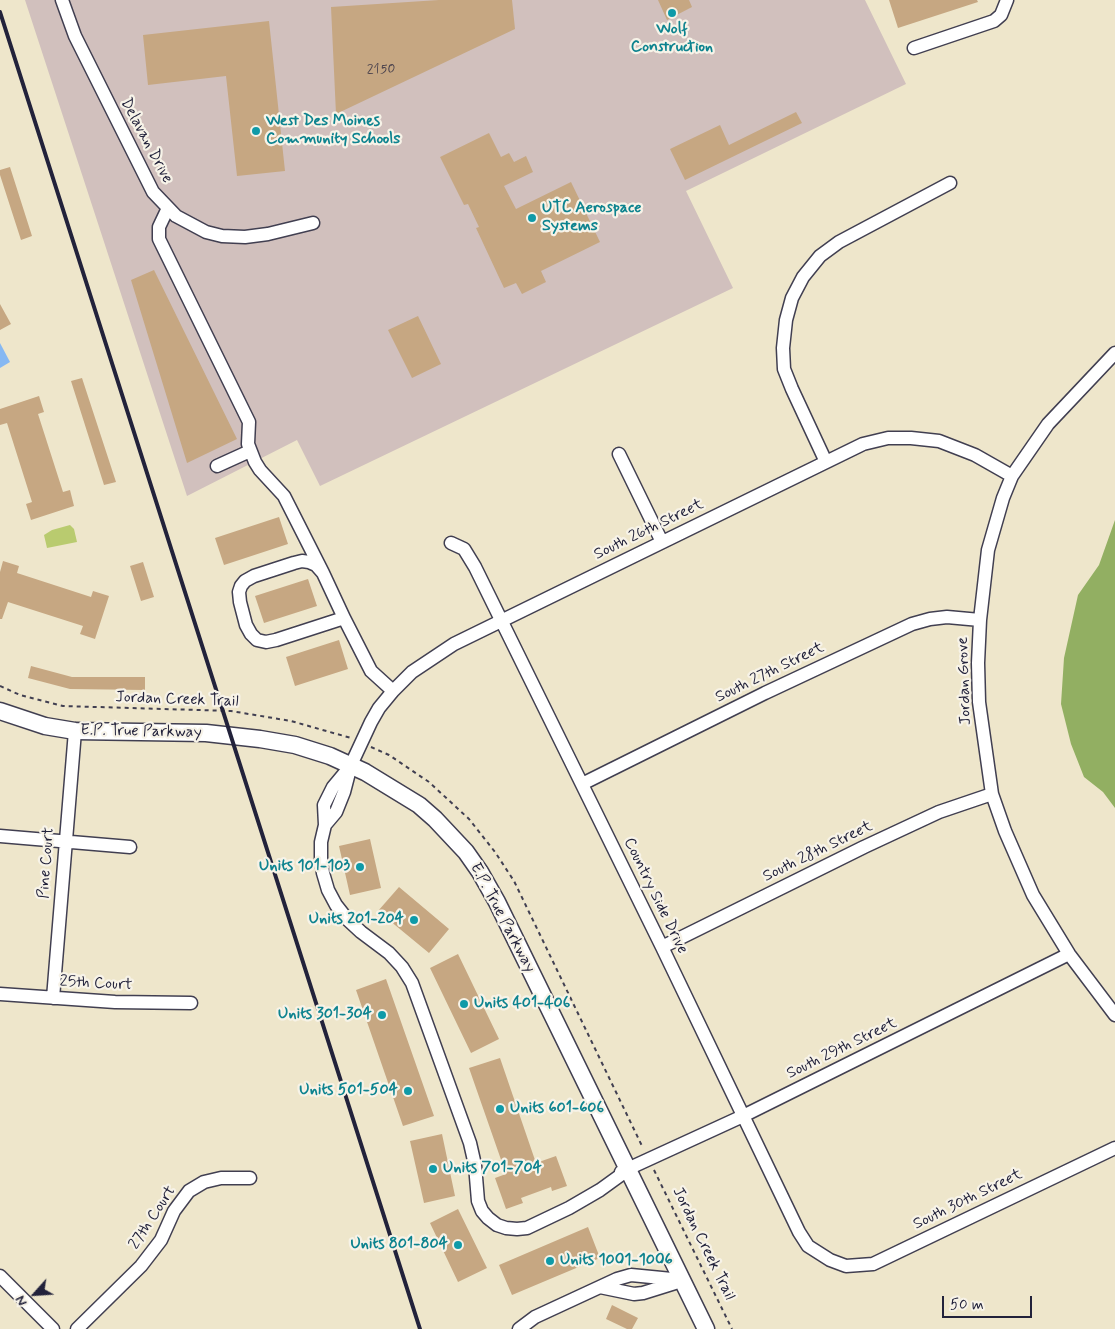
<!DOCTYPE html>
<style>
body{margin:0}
#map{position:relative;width:1115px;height:1329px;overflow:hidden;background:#eee6cb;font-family:Mynerve,sans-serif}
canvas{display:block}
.north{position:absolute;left:10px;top:1269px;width:50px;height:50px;-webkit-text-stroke:4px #f7f3e8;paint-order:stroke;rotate:244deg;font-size:14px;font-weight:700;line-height:20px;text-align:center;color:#22223b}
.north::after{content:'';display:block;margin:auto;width:18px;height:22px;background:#22223b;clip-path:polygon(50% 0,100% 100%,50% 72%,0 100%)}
.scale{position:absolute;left:942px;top:1296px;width:90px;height:22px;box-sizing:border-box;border:2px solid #22223b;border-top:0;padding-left:6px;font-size:15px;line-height:18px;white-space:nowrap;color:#22223b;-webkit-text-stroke:4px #f7f3e8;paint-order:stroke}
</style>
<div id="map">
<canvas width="1115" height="1329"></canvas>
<div class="north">N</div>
<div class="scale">50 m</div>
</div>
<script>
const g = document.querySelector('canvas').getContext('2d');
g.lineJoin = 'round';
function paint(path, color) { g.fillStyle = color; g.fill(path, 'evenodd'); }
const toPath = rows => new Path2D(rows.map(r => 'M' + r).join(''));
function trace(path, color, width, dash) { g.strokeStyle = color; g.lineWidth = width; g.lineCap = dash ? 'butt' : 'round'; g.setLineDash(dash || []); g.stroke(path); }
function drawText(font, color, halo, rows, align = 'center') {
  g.font = font + ' Mynerve,sans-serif'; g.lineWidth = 4.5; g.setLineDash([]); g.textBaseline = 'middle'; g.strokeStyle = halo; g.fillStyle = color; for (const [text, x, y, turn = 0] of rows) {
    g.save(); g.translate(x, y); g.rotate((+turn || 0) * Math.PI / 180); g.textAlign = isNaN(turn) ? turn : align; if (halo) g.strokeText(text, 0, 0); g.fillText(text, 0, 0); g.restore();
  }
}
const industrial = toPath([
 [25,0,865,0,906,84,686,191,733,288,320,486,297,440,187,496]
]);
const green = toPath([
 [70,525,74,529,77,542,47,548,44,535,52,530]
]);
const forest = toPath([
 [1115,520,1115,808,1103,792,1084,777,1071,744,1061,704,1064,658,1078,595,1099,565]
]);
const water = toPath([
 [0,343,10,362,0,368]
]);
const building = toPath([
 [439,0,512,0,515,29,336,114,331,7],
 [658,0,689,0,692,7,667,20],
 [889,0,977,0,978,2,898,28],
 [269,21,285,171,237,176,226,76,148,85,143,35],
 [796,112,802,123,685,180,670,149,720,125,729,145],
 [489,133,501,157,509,153,514,162,526,156,533,172,504,186,516,209,571,182,600,242,541,271,546,282,522,294,516,283,504,288,476,228,479,227,468,204,464,205,440,157],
 [10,167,32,236,21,240,0,175,0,170],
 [154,270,237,439,187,463,131,280],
 [0,304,11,324,0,330],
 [418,316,441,364,412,378,388,330],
 [82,378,116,482,104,485,71,381],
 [39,396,44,412,38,414,63,492,70,490,74,506,31,520,26,504,32,502,7,423,0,425,0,409],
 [279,517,288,544,224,565,215,538],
 [3,561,19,566,17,573,91,597,93,591,109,596,95,639,80,634,83,626,8,602,2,619,0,619,0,572],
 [143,562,154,597,141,601,130,566],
 [308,579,317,606,264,623,255,596],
 [339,640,348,669,295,686,286,657],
 [31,666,72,677,145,677,145,690,70,689,28,678],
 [370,839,381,888,350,895,339,846],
 [399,887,449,929,429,953,378,911],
 [458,954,499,1039,471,1053,430,968],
 [386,979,434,1116,403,1126,356,990],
 [500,1058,536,1163,556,1156,567,1186,552,1191,551,1187,521,1198,523,1203,506,1209,495,1178,506,1174,469,1068],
 [442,1134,455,1196,424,1203,410,1141],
 [458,1209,487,1268,458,1282,430,1223],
 [588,1227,600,1258,512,1295,499,1265],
 [612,1305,638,1318,632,1329,627,1329,606,1319]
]);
const path = toPath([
 [0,686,20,695,63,706,231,711,291,721,351,738],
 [371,747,389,755,429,782,469,819,495,852,514,881,529,912,643,1148],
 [654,1170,732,1329]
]);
const minor = toPath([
 [62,0,75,36,153,192,176,216,206,232,222,236,245,237,268,234,313,223],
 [914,48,994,21,1001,15,1007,0],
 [168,208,159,227,159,239,249,422,248,444,255,462,260,470,284,496,323,573],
 [1115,353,1048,424,1012,476,1003,498,988,550,980,620,978,663,979,702,992,794,1005,831,1033,895,1069,954,1115,1015],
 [619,454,662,542],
 [826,462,792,389,784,369,783,348,786,320,792,298,803,277,820,256,839,242,950,183],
 [217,466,250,451],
 [451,543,464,549,475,567,662,947,799,1232,808,1246,830,1260,846,1266,873,1264,1115,1148],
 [344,618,323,573,316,565,309,562,302,561,294,563,254,576,245,581,241,586,239,592,240,602,246,625,251,634,257,640,266,642,276,640,344,618,371,671,393,691],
 [348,769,333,787,324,805,325,825,321,842,321,858,323,873,328,890,336,905,347,919,361,932,389,953,402,967,412,983,470,1143,475,1165,478,1201,482,1211,488,1218,497,1225,506,1228,517,1229,527,1228,569,1208,600,1190,629,1169],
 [582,784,765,693,912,624,930,619,947,617,980,620],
 [325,825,336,812,344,792,351,765,371,722,379,708,393,691,412,672,454,644,863,444,888,438,911,438,939,441,975,455,1012,476],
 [0,836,130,847],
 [662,947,864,847,939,812,992,794],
 [0,994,115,1002,191,1003],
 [53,998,75,731],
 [621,1172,743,1116,1069,954],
 [0,1276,53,1329],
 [600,1287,634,1294,643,1293,675,1283],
 [77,1329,141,1266,161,1240,174,1211,189,1191,204,1182,221,1178,250,1178],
 [519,1329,535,1317,617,1279,631,1275,682,1280]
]);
const major = toPath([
 [0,711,45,726,75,731,206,733,260,739,295,745,330,756,365,772,419,805,435,819,466,852,480,872,497,902,706,1329]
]);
const rail = toPath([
 [0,12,420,1329]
]);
const markers = [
 [672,13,5,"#0f9aa8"],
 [256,131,5,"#0f9aa8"],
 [532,218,5,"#0f9aa8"],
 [360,867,5,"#0f9aa8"],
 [414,920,5,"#0f9aa8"],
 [464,1004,5,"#0f9aa8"],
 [382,1015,5,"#0f9aa8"],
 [408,1091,5,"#0f9aa8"],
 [500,1109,5,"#0f9aa8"],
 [433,1169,5,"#0f9aa8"],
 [458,1245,5,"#0f9aa8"],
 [550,1261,5,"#0f9aa8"]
];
const numberNames = [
 ["2150",381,70]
];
const cultureNames = [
 ["Wolf",672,30,"center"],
 ["Construction",672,48,"center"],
 ["West Des Moines",266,122],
 ["Community Schools",266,140],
 ["UTC Aerospace",542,209],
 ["Systems",542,227],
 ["Units 101-103",350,867,"right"],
 ["Units 201-204",404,920,"right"],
 ["Units 401-406",474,1004],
 ["Units 301-304",372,1015,"right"],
 ["Units 501-504",398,1091,"right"],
 ["Units 601-606",510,1109],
 ["Units 701-704",443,1169],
 ["Units 801-804",448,1245,"right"],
 ["Units 1001-1006",560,1261]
];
const streetNames = [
 ["Delavan Drive",146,141,62],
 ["South 26th Street",649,530,-26],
 ["South 27th Street",770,673,-26],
 ["Jordan Grove",965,681,-92],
 ["Jordan Creek Trail",177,700,2],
 ["E.P. True Parkway",141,732,1],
 ["South 28th Street",818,852,-26],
 ["Pine Court",47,863,-86],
 ["Country Side Drive",655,896,64],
 ["E.P. True Parkway",502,918,62],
 ["25th Court",96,984,3],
 ["South 29th Street",842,1049,-26],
 ["South 30th Street",968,1200,-26],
 ["27th Court",153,1218,-57],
 ["Jordan Creek Trail",703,1244,64]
];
paint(industrial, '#d1c0bd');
paint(green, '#b9cb6f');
paint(forest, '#92af62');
paint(water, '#86b8f2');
paint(building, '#c6a782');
trace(minor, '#413f51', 15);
trace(major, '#413f51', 19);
trace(path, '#413f51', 2, [4, 4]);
trace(minor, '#fff', 12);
trace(major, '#fff', 16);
trace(rail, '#22223b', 4);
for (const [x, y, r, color] of markers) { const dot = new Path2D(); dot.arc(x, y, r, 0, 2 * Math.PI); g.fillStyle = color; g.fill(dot); trace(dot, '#f7f3e8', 2); }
drawText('14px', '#4b434d', null, numberNames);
drawText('bold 16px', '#0d838f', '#f7f3e8', cultureNames, 'left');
drawText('16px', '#22223b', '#f7f3e8', streetNames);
</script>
